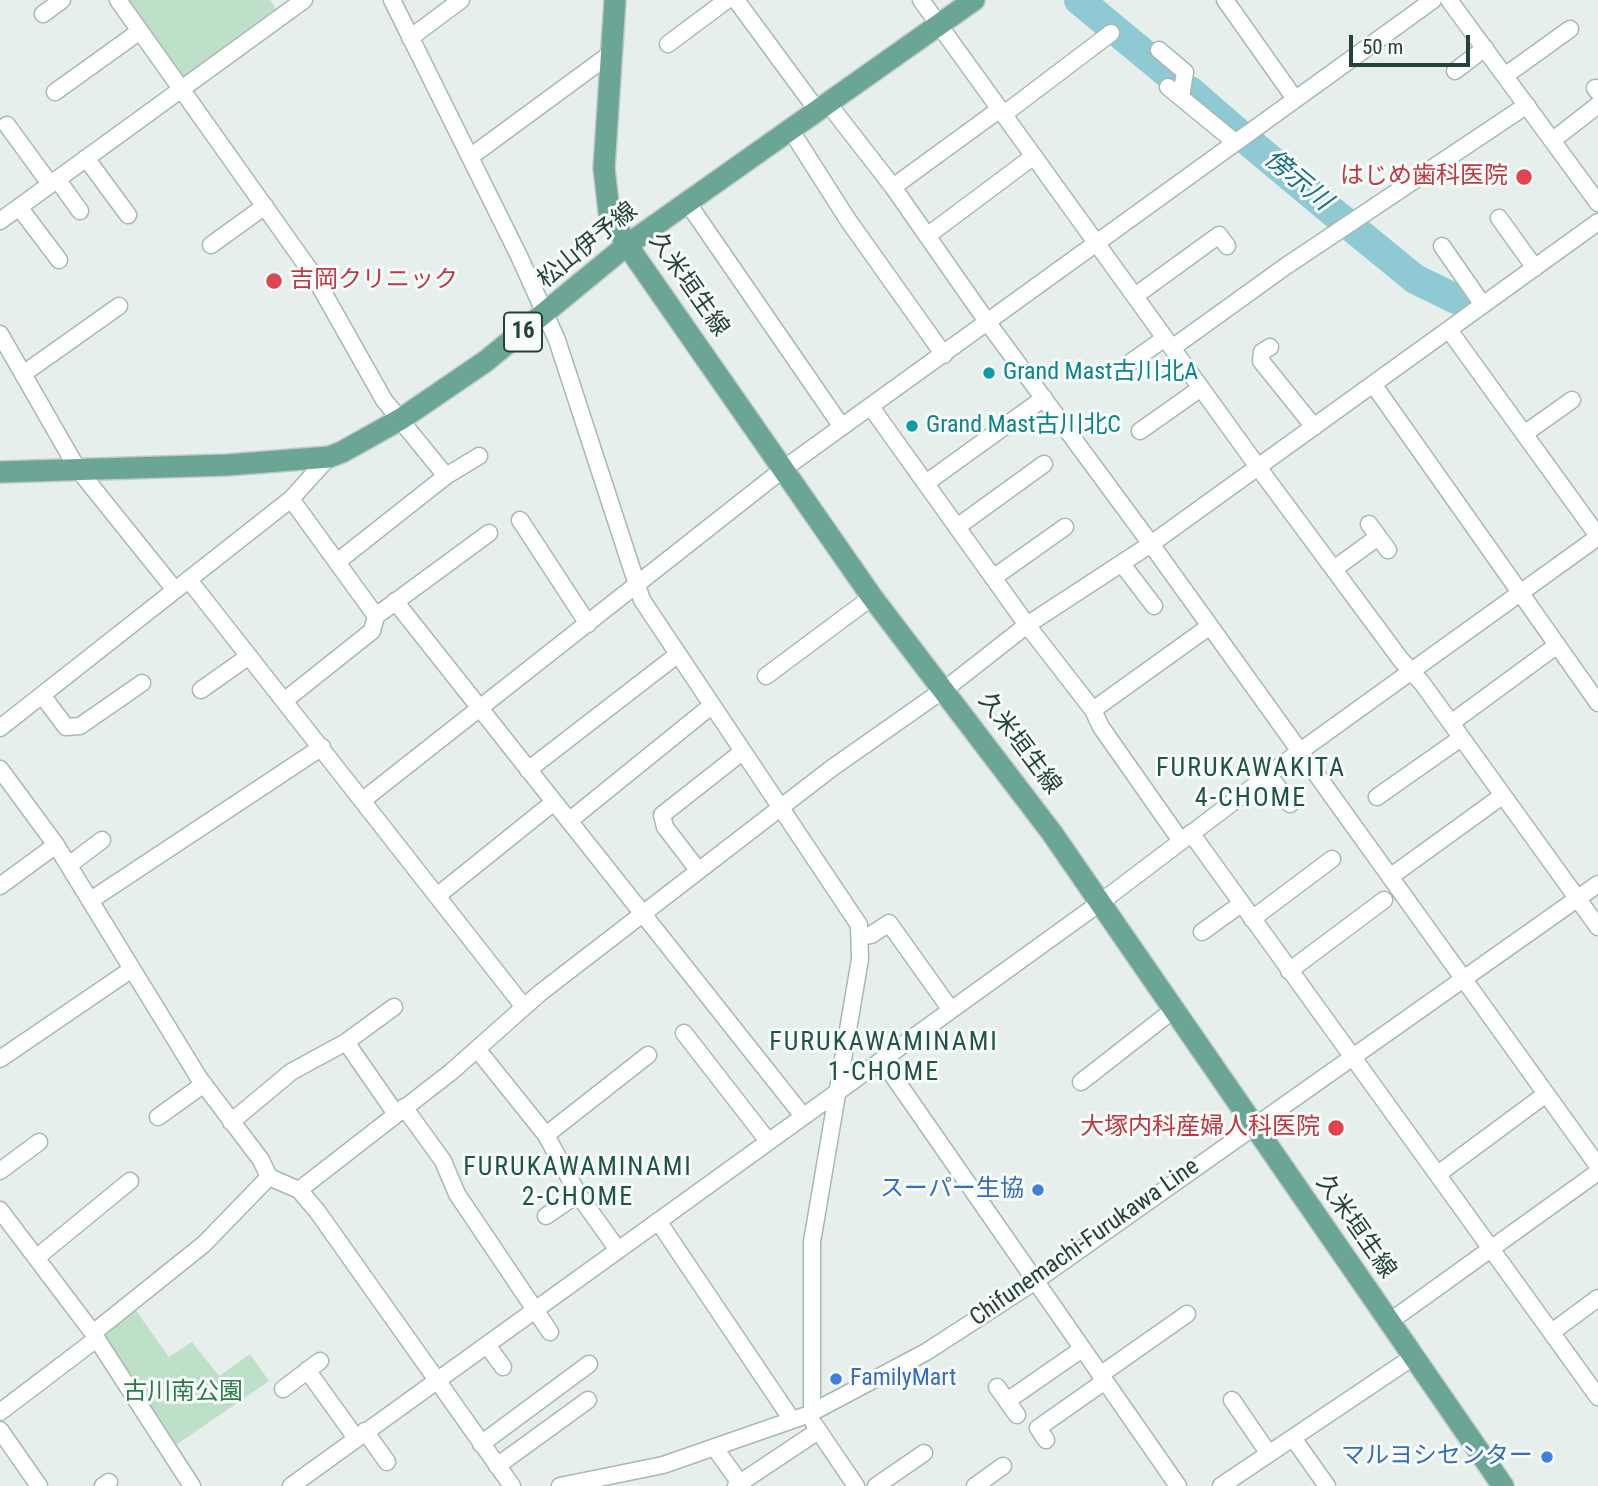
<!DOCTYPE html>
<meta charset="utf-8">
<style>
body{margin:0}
#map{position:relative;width:1598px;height:1486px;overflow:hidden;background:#e6efeb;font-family:"Roboto Condensed",sans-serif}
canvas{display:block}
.scale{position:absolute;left:1349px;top:35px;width:121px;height:32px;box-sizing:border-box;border:4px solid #24423a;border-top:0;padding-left:9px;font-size:21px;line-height:24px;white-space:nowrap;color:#24423a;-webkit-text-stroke:5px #f7fbf9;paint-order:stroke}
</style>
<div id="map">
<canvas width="1598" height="1486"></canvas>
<div class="scale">50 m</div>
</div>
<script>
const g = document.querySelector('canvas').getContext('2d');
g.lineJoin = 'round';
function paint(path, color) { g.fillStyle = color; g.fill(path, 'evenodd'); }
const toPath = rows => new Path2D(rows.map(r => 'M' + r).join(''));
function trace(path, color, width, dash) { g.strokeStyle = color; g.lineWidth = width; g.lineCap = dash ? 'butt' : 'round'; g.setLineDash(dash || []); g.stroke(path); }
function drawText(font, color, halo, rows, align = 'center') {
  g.font = font + ' "Roboto Condensed","Noto Sans JP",sans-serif'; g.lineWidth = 6; g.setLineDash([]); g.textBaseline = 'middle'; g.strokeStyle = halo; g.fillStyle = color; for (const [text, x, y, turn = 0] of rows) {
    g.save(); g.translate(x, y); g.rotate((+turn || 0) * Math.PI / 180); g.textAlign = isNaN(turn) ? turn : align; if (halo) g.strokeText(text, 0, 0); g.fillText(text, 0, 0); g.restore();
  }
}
const green = toPath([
 [127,0,270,0,276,9,183,77],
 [134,1308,169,1357,192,1342,219,1376,250,1354,269,1381,173,1447,99,1335]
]);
const river = toPath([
 [1079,0,1177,81],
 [1190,91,1236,131],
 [1248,141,1345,222],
 [1355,230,1415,279,1456,299]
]);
const minor = toPath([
 [118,0,314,276,384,400,446,476,337,562],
 [392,0,519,256,557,340,642,600,859,925,860,959,812,1242,812,1412],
 [736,0,817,110],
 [921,0,1258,467,1401,660,1422,683,1598,927],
 [1225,0,1295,99],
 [1449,0,1598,203],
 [43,14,62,0],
 [410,38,461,0],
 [668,44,727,0],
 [1159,50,1185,72,1181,97],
 [1455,71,1485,48],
 [1506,75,1570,29],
 [1168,87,1235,142],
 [1595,88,1598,92],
 [55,92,140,31],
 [827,102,893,187,988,323,1151,544,1598,1166],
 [1004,114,1111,33],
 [7,125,50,184],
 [790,129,848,220,944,355],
 [1553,140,1598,105],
 [470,157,613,52],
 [86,158,128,215],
 [57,179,80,211],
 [893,187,1000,109],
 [687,202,842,427],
 [19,207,59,260],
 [1499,218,1535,268],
 [0,221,304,0],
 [927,236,1034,156],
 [211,245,265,206],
 [1442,246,1483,305],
 [1135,296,1219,235,1227,246],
 [1449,330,1598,536],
 [0,334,77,468,175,590],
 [1270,347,1262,352,1261,361,1314,427],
 [1172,348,1286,266,1527,105],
 [1131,362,1165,338],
 [23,374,119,306],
 [1373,384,1598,703],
 [871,407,1027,625,1093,710,1101,727,1181,841],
 [1140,431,1201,388],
 [1524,434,1572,400],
 [446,476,479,456],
 [926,483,1044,398],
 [291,499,376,616,489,533],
 [520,520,588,624],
 [1369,524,1388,550],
 [957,527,1044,464],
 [1122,564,1154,606],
 [1334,569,1378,537],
 [993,578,1065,527],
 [189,580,524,1007],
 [395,601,803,1116],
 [766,676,872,597],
 [201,690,249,656],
 [42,695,66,727,80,726,142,683],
 [284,701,372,631,376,616],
 [1093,710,1210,626],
 [1451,723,1556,646],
 [0,728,291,499,329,457],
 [0,769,56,845,199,1078,261,1160,269,1177,299,1190,317,1211,512,1486],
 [528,770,677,655],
 [1269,775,1290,804],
 [1377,797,1461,738],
 [363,800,782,470,1433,0],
 [569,821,711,706],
 [1191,833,1598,1397],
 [69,865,102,840],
 [698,870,665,827,662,815,742,752],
 [1390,877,1502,796],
 [0,886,56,845],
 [437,896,554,802],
 [91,900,322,747],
 [1252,919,1332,859],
 [1202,932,1241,904],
 [861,937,871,935,889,923,951,1010],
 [1289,971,1384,900],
 [684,1033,768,1141],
 [346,1042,396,1114],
 [477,1049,546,1135,578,1194,618,1250],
 [0,1059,132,969],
 [882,1060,1178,1486],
 [1081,1082,1172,1011],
 [404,1107,443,1161,457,1194,550,1332],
 [158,1117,204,1084],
 [231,1122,291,1072,346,1042,394,1007],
 [546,1135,648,1055],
 [0,1171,39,1142],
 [1438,1174,1546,1094],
 [299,1190,451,1072,540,993,832,768,953,683,1027,625,1151,544,1598,222],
 [0,1210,93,1333,192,1486],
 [546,1216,578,1194],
 [658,1221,792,1420],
 [36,1258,130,1181],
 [1389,1322,1598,1172],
 [1552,1332,1598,1298],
 [93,1333,204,1244,269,1177],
 [487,1345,503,1367],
 [307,1370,356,1438],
 [1100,1375,1187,1314],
 [997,1387,1017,1415],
 [283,1389,320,1361],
 [1232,1400,1269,1454],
 [1007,1401,1082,1349],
 [0,1412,95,1340],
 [814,1424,856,1486],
 [0,1430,39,1486],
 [365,1431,387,1462],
 [1293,1438,1327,1486],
 [1046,1440,1038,1428,1105,1381],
 [481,1444,589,1364],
 [714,1447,740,1483,736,1486],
 [497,1466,588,1400],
 [740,1483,818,1431],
 [103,1486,109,1482],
 [291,1486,1101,902,1299,752,1598,537],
 [560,1486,663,1465,807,1415,926,1352,1034,1282,1598,884],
 [876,1486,924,1453],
 [975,1486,1003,1466],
 [1221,1486,1413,1357]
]);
const major = toPath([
 [615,0,604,168,609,212,627,245,872,597,1052,833,1503,1486],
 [0,472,227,465,329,457,342,452,401,419,486,361,627,245,974,0]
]);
const markers = [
 [1524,177,9,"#e0444e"],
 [274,281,9,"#e0444e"],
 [989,373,7,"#0f9aa8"],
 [912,426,7,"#0f9aa8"],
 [1336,1128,9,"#e0444e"],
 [1038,1190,7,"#3f7fe0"],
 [836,1379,7,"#3f7fe0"],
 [1547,1457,7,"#3f7fe0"]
];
const shields = [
 [523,332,38]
];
const shieldNames = [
 ["16",523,332]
];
const healthNames = [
 ["はじめ歯科医院",1508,177],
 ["吉岡クリニック",290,281,"left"],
 ["大塚内科産婦人科医院",1320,1128]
];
const streetNames = [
 ["松山伊予線",588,246,-39],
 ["久米垣生線",688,285,55],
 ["久米垣生線",1019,744,53],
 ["久米垣生線",1355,1227,55],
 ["Chifunemachi-Furukawa Line",1085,1243,-35]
];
const cultureNames = [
 ["Grand Mast古川北A",1003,373],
 ["Grand Mast古川北C",926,426]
];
const shopNames = [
 ["スーパー生協",1024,1190],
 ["FamilyMart",850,1379,"left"],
 ["マルヨシセンター",1533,1457]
];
const parkNames = [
 ["古川南公園",183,1393]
];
const waterNames = [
 ["傍示川",1297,181,40]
];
const neighbourhoodNames = [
 ["FURUKAWAKITA",1251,769],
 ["4-CHOME",1251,799],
 ["FURUKAWAMINAMI",884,1043],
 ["1-CHOME",884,1073],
 ["FURUKAWAMINAMI",578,1168],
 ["2-CHOME",578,1198]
];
paint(green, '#bfe0c8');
trace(river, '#8ec9d4', 30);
trace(minor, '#a8b8b2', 19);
trace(major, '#c2cac8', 24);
trace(minor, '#fff', 16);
trace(major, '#6aa596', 21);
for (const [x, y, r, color] of markers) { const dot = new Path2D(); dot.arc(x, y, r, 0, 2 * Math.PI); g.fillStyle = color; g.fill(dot); trace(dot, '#f7fbf9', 2.5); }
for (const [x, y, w] of shields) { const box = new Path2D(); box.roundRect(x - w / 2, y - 19.5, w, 39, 5); g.fillStyle = '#f7fbf9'; g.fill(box); trace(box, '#24423a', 2); }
drawText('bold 23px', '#24423a', null, shieldNames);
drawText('24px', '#be3a42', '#f7fbf9', healthNames, 'right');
drawText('24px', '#24423a', '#f7fbf9', streetNames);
drawText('24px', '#0d838f', '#f7fbf9', cultureNames, 'left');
drawText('24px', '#366cbe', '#f7fbf9', shopNames, 'right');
drawText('24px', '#2d7a4b', '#f7fbf9', parkNames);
drawText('italic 26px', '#1c6f80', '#f7fbf9', waterNames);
g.letterSpacing = '2px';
drawText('26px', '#1f5548', '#f7fbf9', neighbourhoodNames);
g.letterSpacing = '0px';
</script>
